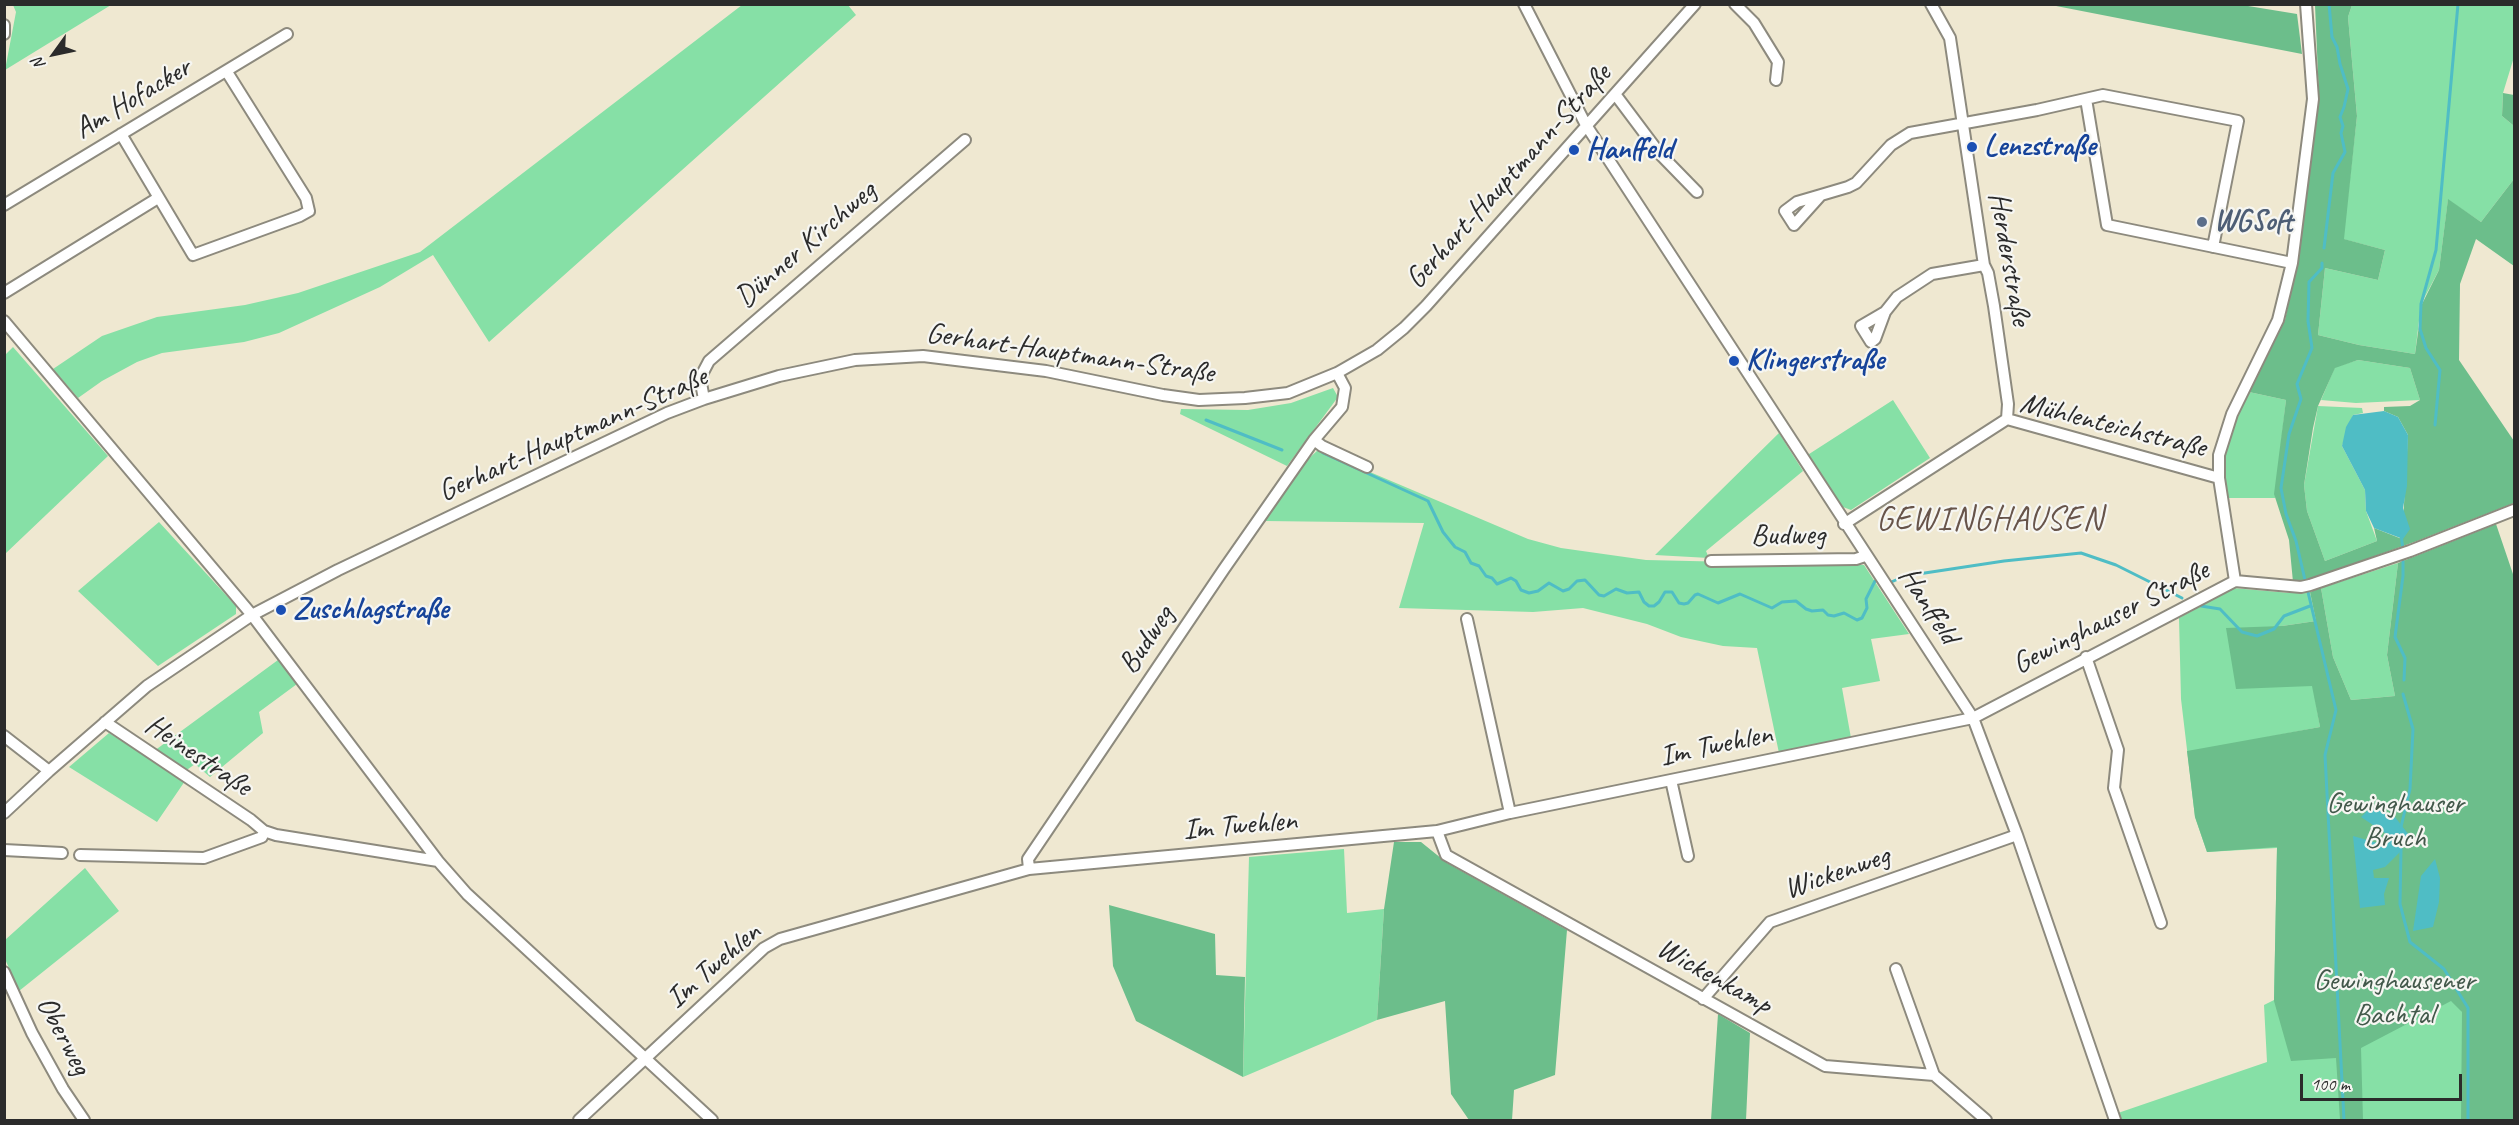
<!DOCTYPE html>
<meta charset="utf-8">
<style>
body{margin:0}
#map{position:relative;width:2519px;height:1125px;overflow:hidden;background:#efe8d1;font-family:Caveat,sans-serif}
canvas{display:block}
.frame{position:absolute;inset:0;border:6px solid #2b2b2b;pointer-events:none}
.north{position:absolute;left:24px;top:24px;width:60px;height:60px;-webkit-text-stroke:4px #f6f6f2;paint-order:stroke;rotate:237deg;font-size:16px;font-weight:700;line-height:24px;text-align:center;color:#2b2b2b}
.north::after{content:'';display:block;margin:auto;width:21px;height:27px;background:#2b2b2b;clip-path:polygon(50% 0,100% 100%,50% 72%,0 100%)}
.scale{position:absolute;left:2300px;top:1074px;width:162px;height:27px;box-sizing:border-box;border:3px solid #2b2b2b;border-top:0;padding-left:8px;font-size:18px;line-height:21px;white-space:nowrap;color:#2b2b2b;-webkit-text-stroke:4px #f6f6f2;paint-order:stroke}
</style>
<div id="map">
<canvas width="2519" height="1125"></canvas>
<div class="frame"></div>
<div class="north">N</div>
<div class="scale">100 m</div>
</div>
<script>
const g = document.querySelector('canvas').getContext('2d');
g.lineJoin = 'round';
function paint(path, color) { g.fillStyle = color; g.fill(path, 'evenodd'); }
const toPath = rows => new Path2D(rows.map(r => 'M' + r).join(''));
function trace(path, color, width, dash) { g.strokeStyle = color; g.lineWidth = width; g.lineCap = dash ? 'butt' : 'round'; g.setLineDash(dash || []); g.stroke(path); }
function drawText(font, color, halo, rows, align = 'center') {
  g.font = font + ' Caveat,sans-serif'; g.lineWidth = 4.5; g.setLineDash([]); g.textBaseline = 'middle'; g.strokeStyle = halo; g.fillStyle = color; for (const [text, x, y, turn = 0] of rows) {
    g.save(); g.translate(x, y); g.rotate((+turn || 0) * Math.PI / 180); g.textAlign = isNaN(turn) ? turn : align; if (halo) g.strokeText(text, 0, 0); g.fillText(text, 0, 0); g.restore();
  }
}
const green = toPath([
 [13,5,111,5,5,70,16,12],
 [742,5,848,5,856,15,489,342,433,255,380,287,279,333,244,342,162,353,137,362,102,381,78,398,53,369,102,336,157,317,245,305,298,293,420,252],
 [2352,5,2514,5,2514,57,2503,93,2502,116,2514,126,2514,179,2481,222,2448,200,2439,270,2421,304,2415,354,2359,345,2318,335,2325,268,2378,280,2385,250,2343,239,2357,116,2348,17],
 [13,347,108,456,5,554,4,356],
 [2358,360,2410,368,2420,400,2356,403,2321,400,2335,367],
 [1333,388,1338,397,1287,466,1180,414,1181,409,1248,410,1291,403],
 [2249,392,2286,400,2275,498,2227,498,2222,471,2235,417],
 [1893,400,1930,458,1851,510,1843,507,1806,456],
 [2318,406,2362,408,2363,413,2353,415,2342,446,2365,490,2366,511,2377,541,2325,561,2307,511,2304,485],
 [1779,433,1803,471,1706,551,1709,558,1655,555],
 [1318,450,1528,539,1561,548,1646,560,1864,565,1909,634,1871,639,1880,681,1842,688,1851,738,1779,753,1757,648,1723,646,1681,637,1647,624,1583,608,1533,612,1399,608,1424,523,1265,521,1305,462],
 [159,522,236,606,236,614,158,666,78,591],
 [2398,563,2387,655,2395,696,2351,700,2333,657,2321,588],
 [2233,588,2290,593,2310,592,2316,621,2282,626,2313,686,2320,727,2263,738,2334,745,2514,1120,2120,1120,2118,1113,2267,1062,2264,1005,2274,1000,2277,848,2207,852,2195,817,2181,699,2179,618],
 [278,660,297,684,259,712,263,733,210,777,195,764,184,772,154,751],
 [109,733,185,781,157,822,69,767],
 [1344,849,1347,913,1384,909,1377,1020,1243,1077,1249,857],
 [85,868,119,911,19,991,5,959,5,940]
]);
const forest = toPath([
 [2242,5,2297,14,2302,54,2051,5],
 [2315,5,2352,5,2348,17,2357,116,2344,239,2385,250,2378,280,2325,268,2318,335,2359,345,2415,354,2422,304,2439,270,2448,199,2481,222,2514,179,2514,266,2476,239,2460,284,2459,360,2514,441,2514,503,2417,541,2308,580,2293,582,2289,540,2274,494,2286,400,2249,392,2285,320,2299,254,2319,98],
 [2358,360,2410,368,2420,400,2410,406,2384,407,2384,411,2398,417,2408,435,2402,539,2374,528,2377,541,2325,561,2307,511,2304,485,2313,428,2318,406,2335,368],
 [2503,93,2514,95,2514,126,2502,116],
 [2496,524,2514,577,2514,1120,2461,1120,2462,1012,2451,1001,2361,1048,2363,1120,2340,1120,2336,1058,2291,1061,2274,1001,2277,847,2207,852,2195,817,2187,751,2320,727,2312,686,2236,689,2226,628,2282,626,2316,621,2310,592,2321,588,2333,657,2351,700,2395,696,2387,655,2398,563],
 [1394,842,1421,842,1447,863,1567,930,1555,1075,1514,1090,1512,1120,1469,1120,1451,1094,1445,1001,1377,1020,1384,909],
 [1109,905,1215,934,1216,975,1245,977,1243,1077,1136,1021,1113,966],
 [1718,1014,1750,1033,1746,1120,1711,1120]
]);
const water = toPath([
 [2384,411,2398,417,2408,435,2407,486,2403,508,2410,529,2403,539,2374,528,2366,511,2365,490,2342,446,2346,427,2353,415],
 [2371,807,2395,817,2409,835,2401,851,2385,867,2373,870,2374,878,2389,878,2384,894,2385,905,2360,908,2353,836,2381,844,2388,835,2361,817],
 [2435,859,2440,878,2439,902,2433,927,2413,931,2421,876]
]);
const stream = toPath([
 [2324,248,2333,173,2345,152,2341,133,2343,126,2340,117,2344,107,2348,89,2340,64,2337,47,2332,37,2329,4],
 [1206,420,1282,450],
 [2435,425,2440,370,2426,348,2420,329,2421,304,2436,250,2458,4],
 [1323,453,1428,501,1443,532,1455,547,1465,552,1471,563,1479,566,1486,576,1492,578,1497,584,1511,578,1516,581,1521,590,1529,593,1538,591,1549,583,1563,591,1569,589,1577,581,1585,580,1599,595,1604,596,1616,589,1627,593,1639,592,1644,602,1649,606,1654,606,1659,602,1665,592,1672,592,1679,603,1684,604,1688,603,1695,595,1698,594,1718,603,1740,594,1772,608,1782,602,1796,601,1806,609,1812,611,1823,610,1828,615,1834,616,1844,613,1857,620,1862,618,1867,608,1866,599,1875,581],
 [2401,535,2403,549],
 [2403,556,2403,576,2395,637,2405,658,2404,680],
 [2305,580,2296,541,2286,514,2281,488,2289,434,2301,399,2297,384,2312,348,2308,321,2309,282,2322,268,2322,263],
 [1889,583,1905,576,2004,561,2081,553,2116,565,2182,598],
 [2308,592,2336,710,2325,755,2344,1120],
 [2201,606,2220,609,2242,632,2257,636,2274,629,2284,616,2310,606],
 [2401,827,2410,789,2413,729,2403,694],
 [2401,849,2400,904,2410,942,2444,969,2468,1008,2468,1120]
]);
const minor = toPath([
 [1524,4,1586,125,1973,718,2017,835,2115,1120],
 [1735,4,1754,23,1778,62,1776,80],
 [1931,4,1950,38,1984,265,1988,273,1994,306,2008,404,2007,419],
 [4,25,4,34],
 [1615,94,1660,154,1697,192],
 [2086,99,2107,225,2292,263],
 [121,134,193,255,300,216,309,211,306,198,227,72],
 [1821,195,1794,225,1785,211,1797,202,1821,195,1848,187,1856,183,1891,145,1910,133,2037,110,2103,95,2238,121,2213,247],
 [4,205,287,34],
 [4,293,158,198],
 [1885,312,1875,339,1871,342,1861,326,1885,312,1897,297,1932,274,1984,265],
 [4,321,252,615,438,861,467,894,712,1120],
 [704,399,700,378,709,361,965,140],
 [1314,440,1322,446,1367,467],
 [1844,524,2007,419,2219,478],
 [1711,561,1856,559,1865,556],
 [2235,581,2219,478,2219,455,2232,414,2278,320,2292,263,2313,99,2306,4],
 [1467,619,1510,813],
 [2086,657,2118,750,2114,788,2161,923],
 [105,722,251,820,264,831,276,835,438,861],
 [4,736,49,771],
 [1671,780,1688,856],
 [4,813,49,771,147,686,252,615,338,570,562,463,667,413,704,399,779,376,855,360,923,356,1046,371,1163,395,1199,400,1245,398,1288,393,1337,373,1377,350,1404,328,1426,306,1695,4],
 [1437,831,1446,855,1825,1066,1934,1075,1986,1120],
 [4,850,62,853],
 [80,855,204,858,262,837,264,831],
 [1029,869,1028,859,1224,569,1314,440,1342,407,1345,388,1337,373],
 [1896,969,1934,1075],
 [4,972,32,1033,63,1089,84,1120],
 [1703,999,1770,922,2017,835],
 [579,1120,764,948,780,939,1029,869,1437,831,1510,813,1973,718,2235,581,2301,587,2310,585,2410,551,2514,510]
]);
const markers = [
 [1972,147,6,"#1a4fb4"],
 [1574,150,6,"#1a4fb4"],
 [2202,222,6,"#5c6f8a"],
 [1734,361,6,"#1a4fb4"],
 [281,610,6,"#1a4fb4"]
];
const streetNames = [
 ["Am Hofacker",133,99,-31],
 ["Gerhart-Hauptmann-Straße",1509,177,-48],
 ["Dünner Kirchweg",806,245,-41],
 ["Herderstraße",2009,259,80],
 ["Gerhart-Hauptmann-Straße",1070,354,8],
 ["Mühlenteichstraße",2113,426,14],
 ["Gerhart-Hauptmann-Straße",573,435,-24],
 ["Budweg",1788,536,-1],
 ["Hanffeld",1928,606,57],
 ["Gewinghauser Straße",2111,618,-27],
 ["Budweg",1147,640,-56],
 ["Im Twehlen",1716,746,-12],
 ["Heinestraße",198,756,34],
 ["Im Twehlen",1240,826,-5],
 ["Wickenweg",1837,873,-19],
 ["Im Twehlen",714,966,-41],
 ["Wickenkamp",1714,977,29],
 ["Oberweg",63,1036,62]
];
const transitNames = [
 ["Lenzstraße",1984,147],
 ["Hanffeld",1586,150],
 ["Klingerstraße",1746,361],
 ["Zuschlagstraße",293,610]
];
const serviceNames = [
 ["WGSoft",2214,222]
];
const parkNames = [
 ["Gewinghauser",2395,804],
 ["Bruch",2395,838],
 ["Gewinghausener",2394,981],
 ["Bachtal",2394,1015]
];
const quarterNames = [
 ["GEWINGHAUSEN",1990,520]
];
paint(green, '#86e0a6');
paint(forest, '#6cbe8b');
paint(water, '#4fbdc5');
trace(stream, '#4fbdc5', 3);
trace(minor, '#8d8a7e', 14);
trace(minor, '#fff', 10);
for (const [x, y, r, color] of markers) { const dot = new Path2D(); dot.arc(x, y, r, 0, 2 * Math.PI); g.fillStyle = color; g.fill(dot); trace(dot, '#f6f6f2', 2); }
drawText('30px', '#2b2b2b', '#f6f6f2', streetNames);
drawText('bold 30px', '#164399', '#f6f6f2', transitNames, 'left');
drawText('bold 30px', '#4e5e75', '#f6f6f2', serviceNames, 'left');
drawText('30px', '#42584a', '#f6f6f2', parkNames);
g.letterSpacing = '1.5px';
drawText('33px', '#67544a', '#f6f6f2', quarterNames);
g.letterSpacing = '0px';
</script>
